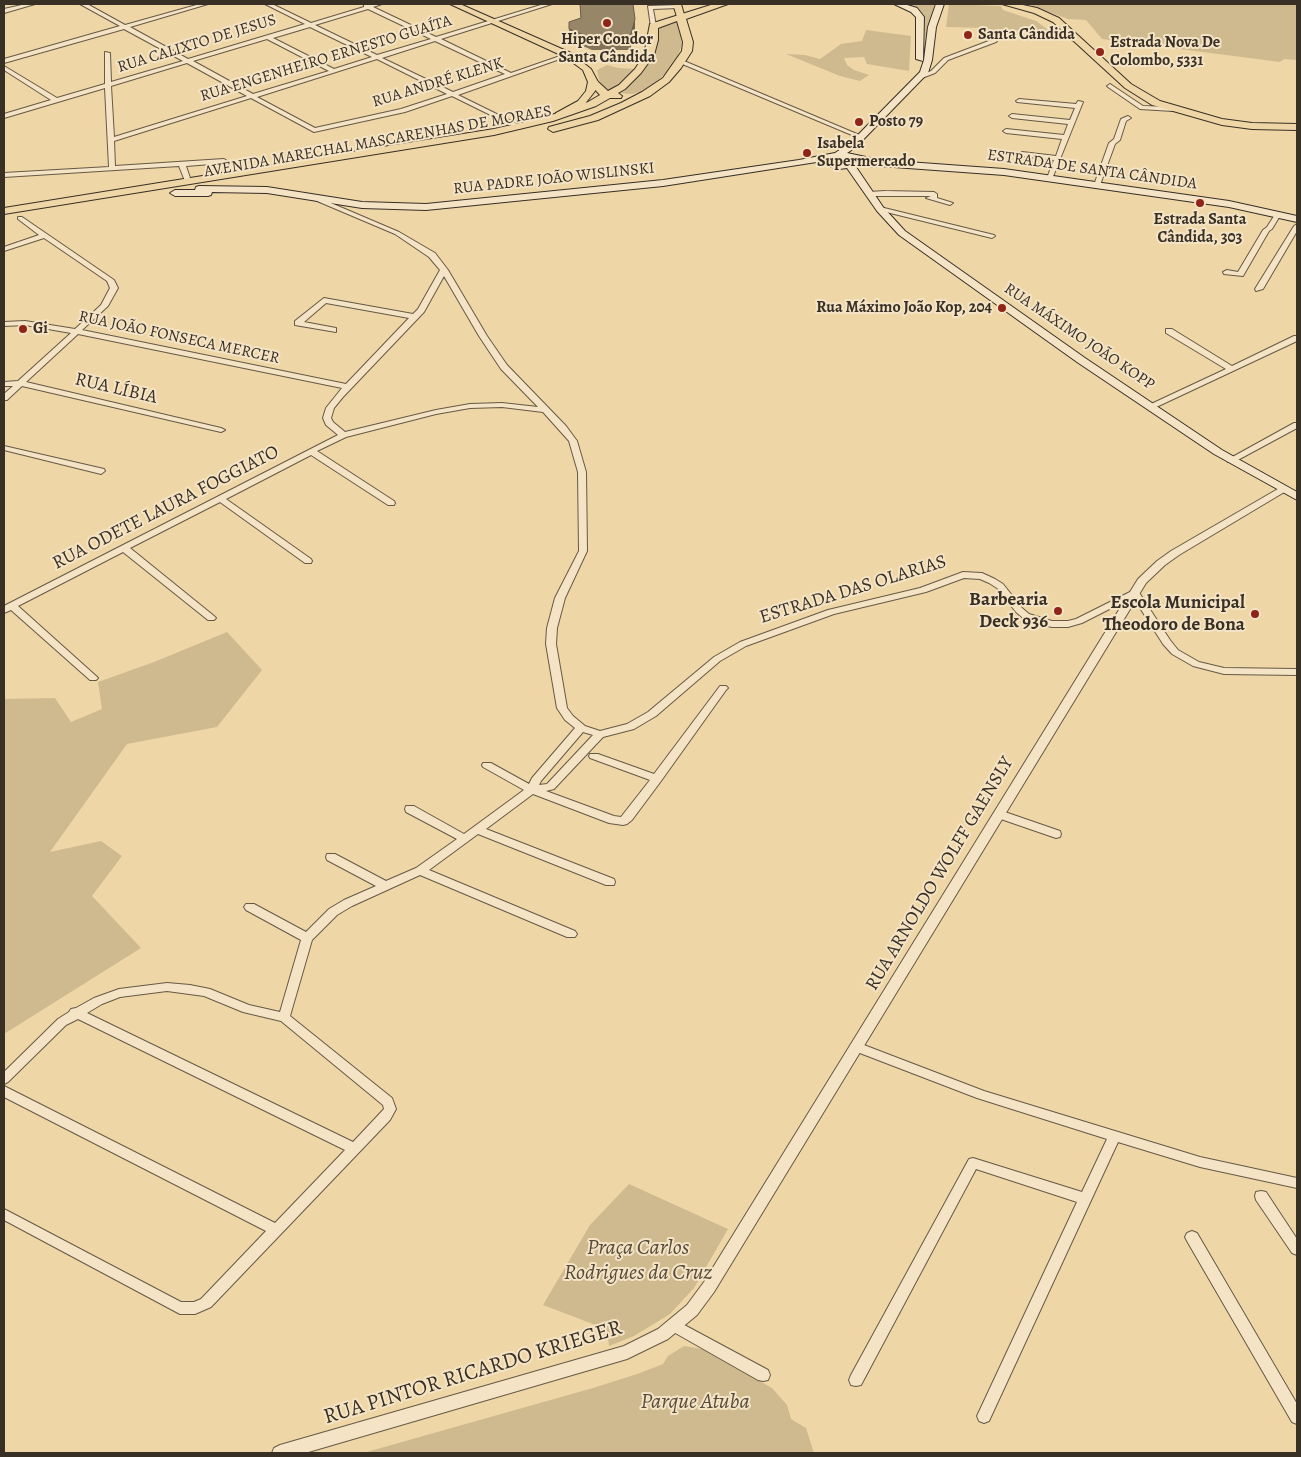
<!DOCTYPE html>
<meta charset="utf-8">
<style>
body{margin:0}
#map{position:relative;width:1301px;height:1457px;overflow:hidden;background:#eed6a6;font-family:Alegreya,serif}
canvas{display:block}
.frame{position:absolute;inset:0;border:5px solid #382f25;pointer-events:none}
</style>
<div id="map">
<canvas width="1301" height="1457"></canvas>
<div class="frame"></div>
</div>
<script>
const g = document.querySelector('canvas').getContext('2d');
g.lineJoin = 'round';
function paint(path, color) { g.fillStyle = color; g.fill(path, 'evenodd'); }
const toPath = rows => new Path2D(rows.map(r => 'M' + r).join(''));
function trace(path, color, width, dash) { g.strokeStyle = color; g.lineWidth = width; g.lineCap = dash ? 'butt' : 'round'; g.setLineDash(dash || []); g.stroke(path); }
function drawText(font, color, halo, rows, align = 'center') {
  g.font = font + ' Alegreya,serif'; g.lineWidth = 4; g.setLineDash([]); g.textBaseline = 'middle'; g.strokeStyle = halo; g.fillStyle = color; for (const [text, x, y, turn = 0] of rows) {
    g.save(); g.translate(x, y); g.rotate((+turn || 0) * Math.PI / 180); g.textAlign = isNaN(turn) ? turn : align; if (halo) g.strokeText(text, 0, 0); g.fillText(text, 0, 0); g.restore();
  }
}
const green = toPath([
 [903,4,934,4,926,49,923,15,919,12],
 [949,4,1001,6,1003,10,1036,21,1051,32,1019,30,998,37,987,28,946,27],
 [1028,4,1297,4,1297,60,1284,59,1280,62,1102,39,1086,20,1068,19],
 [677,20,682,44,677,59,668,71,651,87,644,91,632,94,618,93,633,81,648,64,657,45,659,28],
 [866,30,911,36,909,71,867,64,864,57,844,58,847,65,854,70,869,75,860,81,840,76,786,54,805,55,820,59,841,44,862,41],
 [607,65,618,68,635,69,609,92,601,87,597,70],
 [227,632,262,670,217,727,127,744,50,852,101,841,122,856,92,896,141,948,4,1034,4,699,55,698,71,722,102,709,98,682,154,662],
 [629,1184,728,1229,694,1288,670,1314,634,1336,609,1346,608,1338,598,1326,543,1305,590,1225],
 [684,1346,702,1349,772,1388,787,1405,791,1419,806,1428,814,1453,363,1453,593,1388,640,1373,663,1364,668,1356]
]);
const minor = toPath([
 [26,4,35,4,4,13,4,9,26,4],
 [80,4,87,4,125,25,200,4,208,4,130,27,188,59,305,24,265,4,272,4,311,23,364,7,364,5,382,4,373,7,436,37,544,4,552,4,441,39,511,73,566,54,571,55,458,95,521,126,522,127,519,129,452,96,405,112,314,132,251,98,114,141,115,166,224,159,227,161,224,163,186,166,191,181,190,182,185,181,179,166,4,177,4,173,109,167,105,88,4,118,4,114,51,100,4,70,4,66,57,98,105,84,105,52,110,53,111,82,183,61,124,29,4,63,4,59,120,26,80,4],
 [368,9,431,39,377,55,315,25,368,9],
 [310,27,372,57,334,69,273,38,310,27],
 [267,39,329,71,253,94,193,61,267,39],
 [435,41,505,74,453,92,382,58,435,41],
 [377,59,447,94,401,109,315,128,257,97,377,59],
 [187,63,247,96,114,137,111,86,187,63],
 [680,5,680,7,678,8,653,9,656,26,651,27,648,6,680,5],
 [994,39,997,41,996,42,948,60,935,73,922,78,919,76,931,71,944,58,994,39],
 [680,61,684,61,864,137,859,138,680,63,680,61],
 [1110,84,1143,106,1173,107,1176,109,1173,111,1140,109,1108,87,1107,86,1110,84],
 [1019,99,1076,104,1078,101,1083,102,1052,179,1047,178,1054,160,1022,156,1019,154,1022,152,1056,156,1062,139,1006,133,1003,131,1006,129,1064,135,1068,124,1012,118,1009,116,1012,114,1070,120,1075,108,1017,102,1016,101,1019,99],
 [1128,116,1131,118,1126,121,1120,140,1115,144,1100,185,1095,186,1094,185,1109,143,1114,139,1121,119,1128,116],
 [885,191,934,192,937,194,937,198,953,203,950,205,926,198,931,196,869,196,866,194,869,192,885,191],
 [312,195,399,232,435,253,448,270,487,336,507,365,566,426,577,441,586,472,587,551,565,598,557,628,556,644,567,708,573,716,585,726,600,731,627,724,648,712,714,657,740,642,828,610,920,588,963,572,982,573,995,579,1003,584,1022,608,1029,614,1052,621,1068,621,1076,619,1132,591,1138,591,1170,640,1178,650,1199,662,1224,668,1297,669,1297,675,1224,674,1193,666,1172,654,1163,644,1133,597,1082,623,1068,627,1052,627,1035,623,1023,618,1016,612,997,588,989,583,980,579,964,578,926,592,834,614,746,646,720,661,656,716,634,729,603,737,554,789,546,791,614,816,621,817,650,780,590,758,589,756,590,754,598,754,654,774,720,686,726,686,728,688,726,690,661,781,632,820,627,824,623,825,609,823,533,794,486,829,614,879,615,882,614,885,606,885,478,834,429,870,575,931,577,934,575,937,567,937,420,875,352,906,337,915,312,940,290,1016,392,1098,396,1109,390,1120,211,1307,195,1314,180,1314,4,1220,4,1209,181,1302,194,1302,201,1299,266,1231,4,1097,4,1086,275,1223,345,1150,78,1019,66,1025,8,1082,4,1084,4,1072,58,1019,69,1012,71,1009,76,1008,94,998,119,989,167,983,190,985,210,989,249,1005,280,1012,301,940,246,910,244,907,246,904,254,904,306,932,329,909,344,900,376,886,327,860,326,857,327,854,335,854,386,881,416,868,457,839,406,812,405,809,406,806,414,806,464,834,524,790,483,767,482,765,483,763,491,763,529,784,532,778,575,728,565,720,557,708,546,644,547,628,555,598,579,551,578,472,569,441,543,412,502,407,470,408,436,414,346,437,317,451,394,501,395,503,394,505,388,505,311,455,226,499,311,559,312,561,311,563,305,563,220,502,130,548,214,616,216,618,214,620,208,620,123,552,18,606,96,676,98,678,96,680,90,680,11,610,4,613,4,606,338,435,326,425,323,418,326,408,342,388,78,334,26,382,221,428,225,430,221,432,22,386,7,400,4,400,4,394,13,386,4,386,4,382,18,381,71,333,25,325,4,326,4,322,25,321,75,329,101,305,110,288,107,281,44,238,4,251,4,247,39,235,18,219,18,217,22,217,114,280,118,288,108,306,82,330,346,384,409,318,326,303,304,322,336,328,336,332,295,325,295,321,324,298,413,314,418,309,440,270,429,257,395,234,310,198,309,197,312,195],
 [444,276,479,336,501,369,538,407,502,403,470,404,436,410,345,432,333,422,331,418,334,408,343,397,424,312,444,276],
 [583,732,593,735,547,784,539,785,541,781,583,732],
 [167,991,204,996,243,1012,281,1021,383,1105,384,1109,353,1142,87,1013,102,1004,120,997,167,991],
 [880,207,994,235,995,236,992,238,878,210,878,208,880,207],
 [1276,213,1281,214,1272,229,1269,231,1243,276,1224,274,1223,272,1227,270,1238,272,1263,230,1267,227,1276,213],
 [1297,224,1297,231,1263,289,1256,291,1255,289,1294,226,1297,224],
 [1166,329,1172,329,1232,366,1294,336,1297,336,1297,341,1152,409,1148,407,1149,405,1226,369,1166,333,1166,329],
 [1294,423,1297,423,1297,428,1234,462,1228,462,1227,460,1294,423],
 [4,446,104,469,105,471,101,474,4,450,4,446],
 [999,810,1060,831,1061,834,1060,837,1056,838,995,817,994,814,999,810],
 [856,1042,984,1091,1200,1157,1297,1178,1297,1188,1200,1167,1118,1142,989,1421,984,1423,979,1421,977,1416,1077,1202,976,1169,861,1385,856,1386,851,1385,849,1380,851,1375,969,1159,973,1158,1082,1192,1107,1139,977,1098,852,1050,850,1047,852,1044,856,1042],
 [1261,1191,1266,1192,1297,1239,1297,1255,1292,1253,1256,1200,1255,1196,1256,1192,1261,1191],
 [1192,1231,1197,1233,1297,1404,1297,1424,1292,1422,1187,1241,1185,1237,1187,1233,1192,1231],
 [675,1320,768,1370,770,1375,768,1380,763,1381,758,1380,670,1330,668,1326,670,1322,675,1320]
]);
const tertiary = toPath([
 [1283,486,1286,487,1286,491,1179,555,1165,565,1146,583,714,1292,697,1315,668,1339,627,1359,305,1453,272,1453,274,1448,280,1445,624,1346,658,1329,687,1305,704,1282,1138,579,1157,561,1171,551,1283,486]
]);
const secondary = toPath([
 [894,4,904,4,917,8,924,17,923,61,916,59,916,17,911,12,894,4],
 [936,4,944,4,936,27,932,60,928,73,856,147,847,153,880,160,1004,169,1229,201,1297,216,1297,222,1229,207,1004,175,880,166,856,167,883,207,905,231,1085,358,1222,450,1297,492,1297,500,1214,454,1077,362,899,235,877,211,847,168,839,169,829,166,823,161,663,186,426,210,362,208,267,193,212,192,211,195,208,196,175,196,170,193,175,190,195,190,196,187,199,186,267,187,362,202,426,204,663,180,799,160,835,153,850,143,920,72,924,60,928,27,936,4],
 [834,158,842,158,861,162,839,163,832,160,834,158]
]);
const primary = toPath([
 [450,4,460,4,571,53,591,69,598,82,595,91,584,105,562,117,556,117,556,113,578,101,586,91,588,82,583,70,565,57,450,4],
 [673,4,681,4,685,18,684,20,678,20,673,4]
]);
const trunk = toPath([
 [714,4,728,4,686,19,693,42,692,51,681,68,669,82,650,96,598,120,553,132,548,129,549,127,590,116,621,103,642,92,663,78,682,51,683,42,677,21,658,28,658,40,654,55,641,73,625,89,618,93,622,96,621,98,610,98,596,106,553,121,494,135,4,214,4,208,494,129,546,117,588,102,600,95,588,82,590,80,596,80,608,91,619,85,635,69,644,55,650,24,714,4],
 [1002,4,1018,4,1037,8,1059,18,1131,84,1160,101,1222,119,1252,123,1297,124,1297,130,1252,129,1222,125,1152,105,1125,88,1053,22,1034,13,1002,4]
]);
const wall = toPath([
 [580,4,633,4,635,19,635,31,630,50,592,50,569,40,569,22,581,18]
]);
const shadedWall = toPath([
 [635,19,635,31,630,50,630,38]
]);
const building = toPath([
 [580,4,633,4,635,19,630,38,592,38,569,29,569,22,581,18,580,4]
]);
const markers = [
 [607,23,5,"#8f2418"],
 [968,35,5,"#8f2418"],
 [1100,52,5,"#8f2418"],
 [859,122,5,"#8f2418"],
 [807,153,5,"#8f2418"],
 [1200,203,5,"#8f2418"],
 [1002,308,5,"#8f2418"],
 [23,329,5,"#8f2418"],
 [1058,611,5,"#8f2418"],
 [1255,614,5,"#8f2418"]
];
const farPoinames = [
 ["Santa Cândida",978,35],
 ["Hiper Condor",607,40,"center"],
 ["Santa Cândida",607,58,"center"],
 ["Estrada Nova De",1110,43],
 ["Colombo, 5331",1110,61],
 ["Posto 79",869,122],
 ["Isabela",817,144],
 ["Supermercado",817,162],
 ["Estrada Santa",1200,220,"center"],
 ["Cândida, 303",1200,238,"center"],
 ["Rua Máximo João Kop, 204",992,308,"right"],
 ["Gi",33,329]
];
const farStreetnames = [
 ["RUA CALIXTO DE JESUS",197,44,-17],
 ["RUA ENGENHEIRO ERNESTO GUAÍTA",326,59,-17],
 ["RUA ANDRÉ KLENK",438,83,-17],
 ["AVENIDA MARECHAL MASCARENHAS DE MORAES",378,142,-10],
 ["ESTRADA DE SANTA CÂNDIDA",1092,170,8],
 ["RUA PADRE JOÃO WISLINSKI",554,179,-6],
 ["RUA MÁXIMO JOÃO KOPP",1079,337,34],
 ["RUA JOÃO FONSECA MERCER",179,338,12]
];
const streetNames = [
 ["RUA LÍBIA",116,389,13],
 ["RUA ODETE LAURA FOGGIATO",166,508,-27],
 ["ESTRADA DAS OLARIAS",853,590,-17],
 ["RUA ARNOLDO WOLFF GAENSLY",940,874,-59]
];
const poiNames = [
 ["Barbearia",1048,600],
 ["Deck 936",1048,622],
 ["Escola Municipal",1245,603],
 ["Theodoro de Bona",1245,625]
];
const nearParknames = [
 ["Praça Carlos",638,1249],
 ["Rodrigues da Cruz",638,1274],
 ["Parque Atuba",695,1403]
];
const nearStreetnames = [
 ["RUA PINTOR RICARDO KRIEGER",473,1373,-17]
];
paint(green, '#cfba90');
trace(minor, '#665945', 2);
trace(tertiary, '#665945', 2);
trace(secondary, '#382f25', 2);
trace(primary, '#382f25', 2);
trace(trunk, '#382f25', 2);
paint(minor, '#f4e4c5');
paint(tertiary, '#f4e4c5');
paint(secondary, '#f4e4c5');
paint(primary, '#eed6a6');
paint(trunk, '#eed6a6');
paint(wall, '#827359');
paint(shadedWall, '#6a5e49');
paint(building, '#978668');
trace(building, '#6a5e49', 1);
for (const [x, y, r, color] of markers) { const dot = new Path2D(); dot.arc(x, y, r, 0, 2 * Math.PI); g.fillStyle = color; g.fill(dot); trace(dot, '#f4e4c5', 2); }
drawText('bold 16px', '#382f25', '#f4e4c5', farPoinames, 'left');
drawText('16px', '#382f25', '#f4e4c5', farStreetnames);
drawText('19px', '#382f25', '#f4e4c5', streetNames);
drawText('bold 19px', '#382f25', '#f4e4c5', poiNames, 'right');
drawText('italic 22px', '#564b3a', '#f4e4c5', nearParknames);
drawText('22px', '#382f25', '#f4e4c5', nearStreetnames);
</script>
